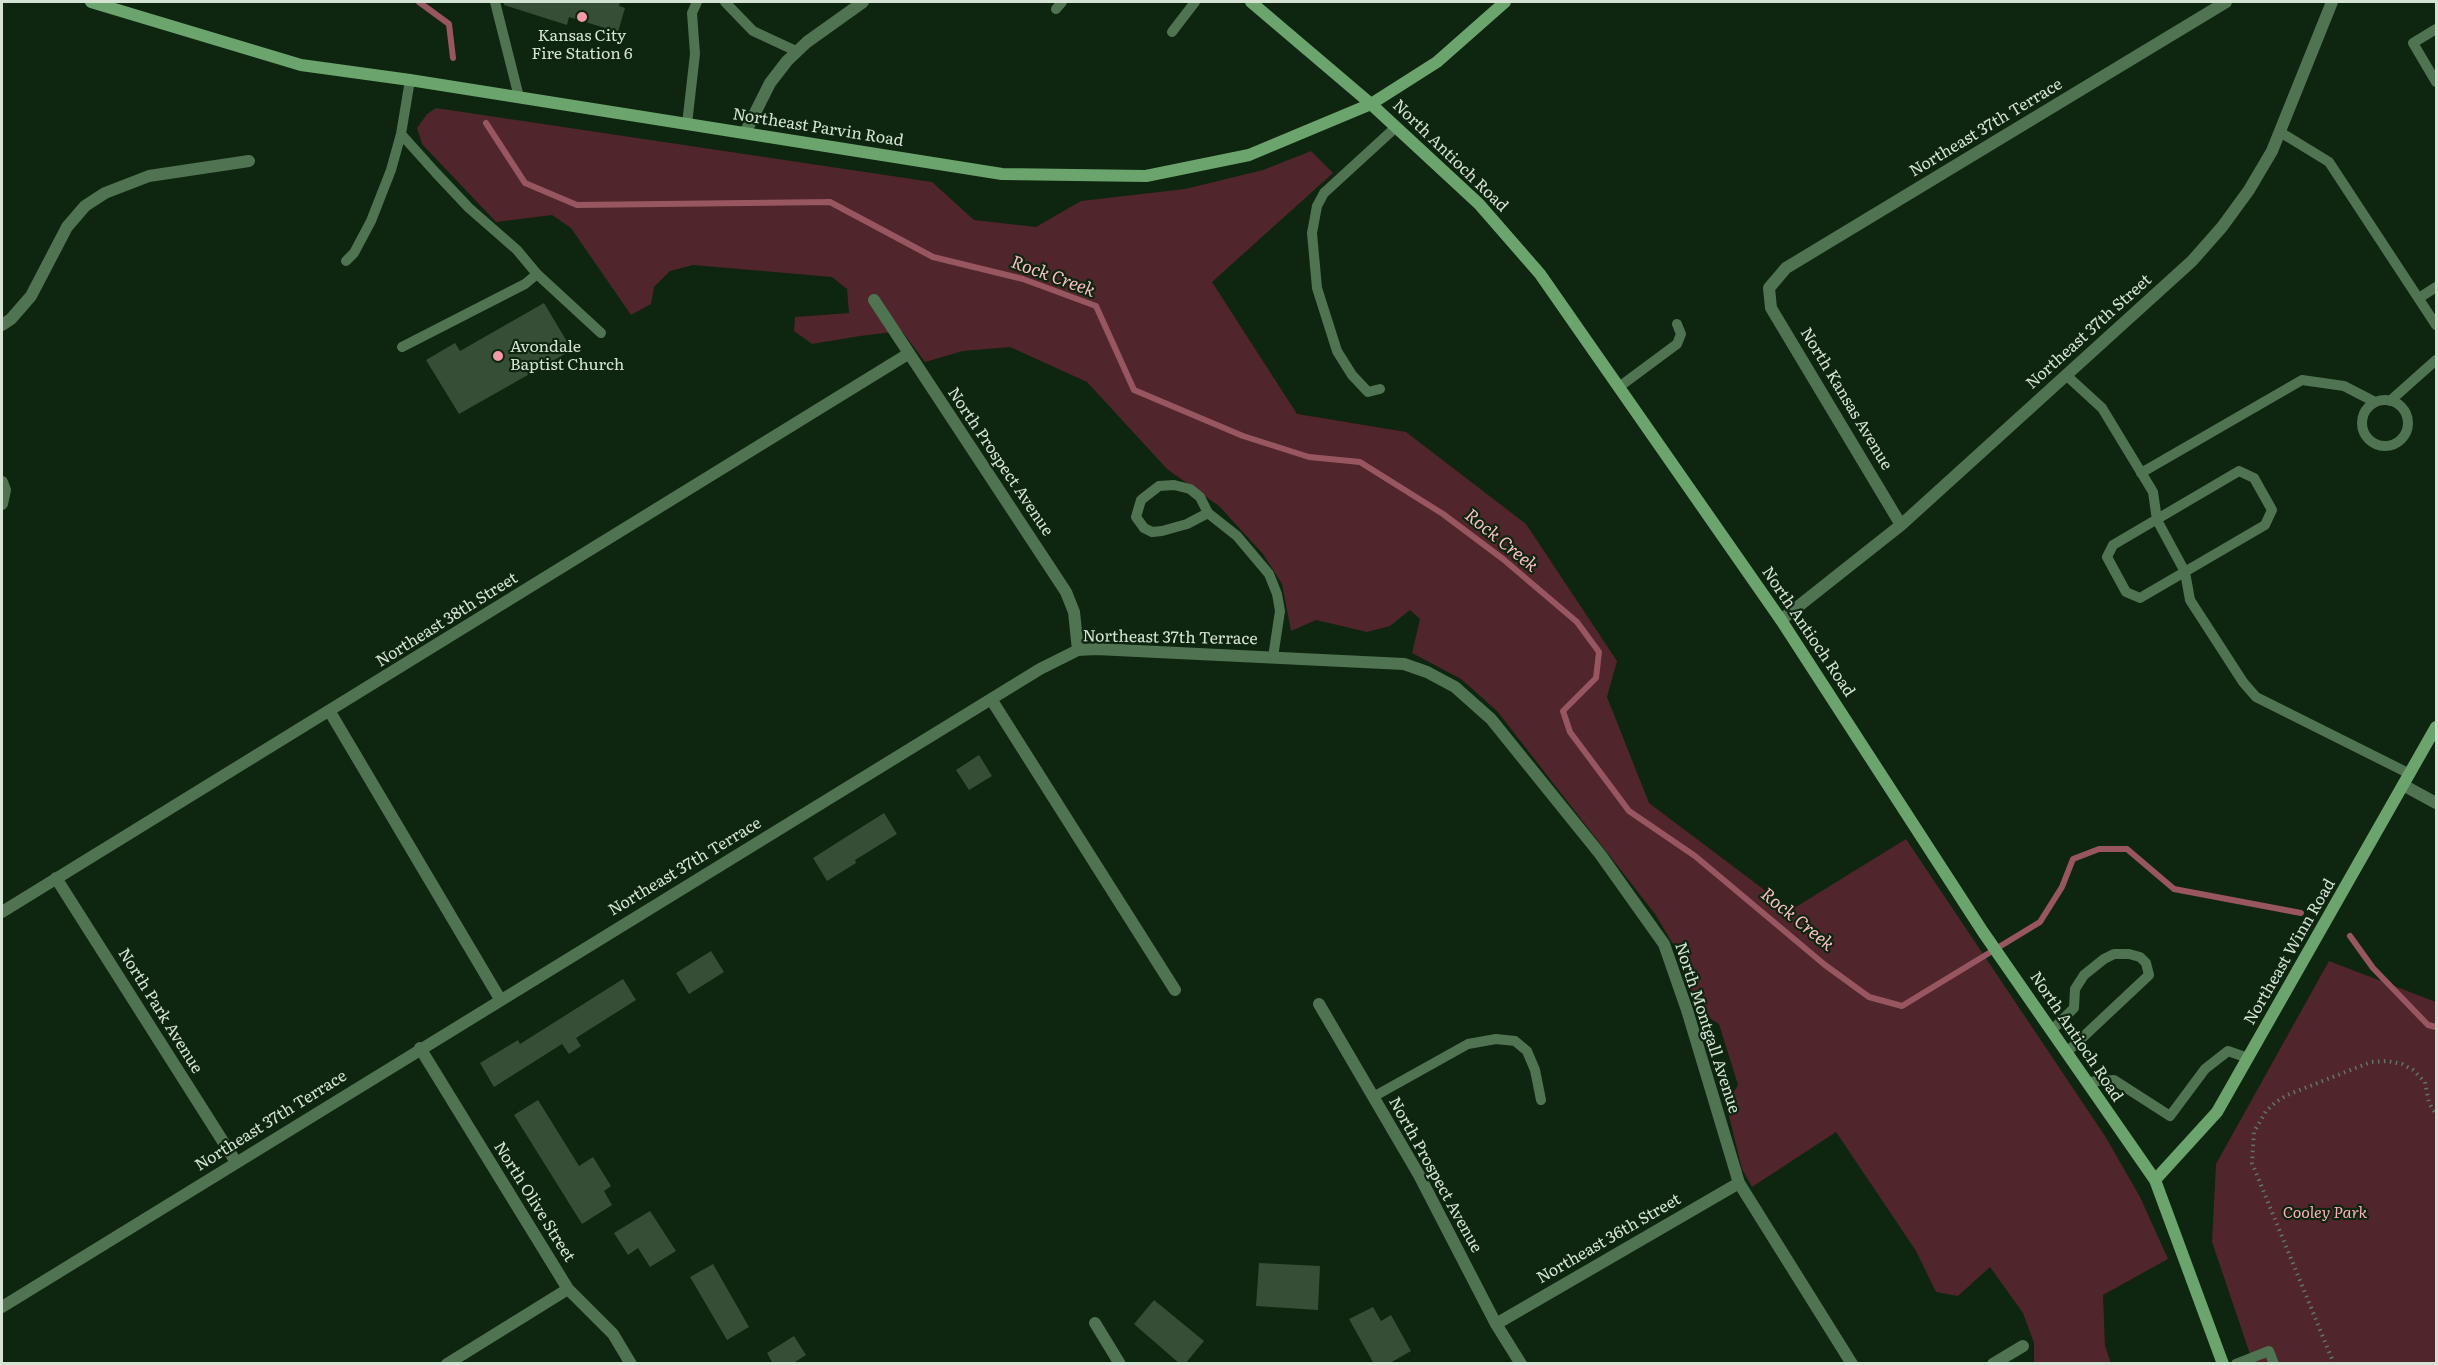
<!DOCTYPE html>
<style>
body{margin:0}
#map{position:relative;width:2438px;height:1365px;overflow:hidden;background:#0e250f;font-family:Literata,serif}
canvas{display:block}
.frame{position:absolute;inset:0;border:3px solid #d5e3d5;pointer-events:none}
</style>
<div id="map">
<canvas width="2438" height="1365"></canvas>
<div class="frame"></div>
</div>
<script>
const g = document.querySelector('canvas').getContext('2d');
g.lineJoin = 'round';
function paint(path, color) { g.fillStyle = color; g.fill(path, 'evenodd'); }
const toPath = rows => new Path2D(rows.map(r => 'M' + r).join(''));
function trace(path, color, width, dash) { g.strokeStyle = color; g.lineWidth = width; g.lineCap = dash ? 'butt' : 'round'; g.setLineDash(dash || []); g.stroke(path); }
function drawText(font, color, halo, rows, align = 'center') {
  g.font = font + ' Literata,serif'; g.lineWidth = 4.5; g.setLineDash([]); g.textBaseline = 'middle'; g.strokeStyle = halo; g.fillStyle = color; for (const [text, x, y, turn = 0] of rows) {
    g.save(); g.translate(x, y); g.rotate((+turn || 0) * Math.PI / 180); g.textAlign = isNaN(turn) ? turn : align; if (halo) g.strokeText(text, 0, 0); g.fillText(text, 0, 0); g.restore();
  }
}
const green = toPath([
 [436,108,932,182,974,220,1036,227,1081,201,1185,189,1263,170,1311,151,1333,173,1212,282,1297,414,1406,432,1526,524,1617,661,1607,697,1649,803,1791,910,1906,839,2105,1136,2140,1197,2168,1259,2103,1295,2105,1346,2111,1363,2034,1363,2034,1343,2023,1313,1990,1267,1958,1296,1936,1292,1916,1251,1836,1132,1752,1187,1742,1169,1726,1104,1738,1085,1719,1024,1697,1010,1673,944,1655,914,1497,711,1461,679,1412,653,1420,619,1410,610,1390,626,1367,632,1316,620,1291,631,1282,584,1263,554,1219,506,1167,469,1087,382,1010,347,963,351,925,362,902,331,860,336,812,344,794,331,795,317,849,313,847,289,832,277,693,265,670,271,654,287,651,304,631,315,571,228,552,215,496,222,422,144,417,128,427,114],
 [2329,961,2436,1002,2436,1363,2253,1363,2212,1242,2216,1164]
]);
const stream = toPath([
 [419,2,449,24,453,58],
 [486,123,525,183,577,205,830,202,933,257,1023,279,1096,306,1134,390,1243,436,1309,457,1360,462,1443,514,1503,559,1577,622,1599,652,1596,678,1563,711,1570,732,1629,811,1695,856,1825,965,1869,997,1902,1006,2040,922,2062,887,2073,859,2099,849,2127,849,2174,889,2301,913],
 [2350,936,2373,968,2428,1025,2436,1027]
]);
const building = toPath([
 [504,2,620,2,619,6,625,8,618,32,569,17,567,25,504,5],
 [544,303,572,350,459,414,426,360,455,343,460,351],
 [979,755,992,776,969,790,956,770],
 [884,813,897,834,855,860,856,863,827,881,813,858],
 [711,951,724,972,689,994,676,973],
 [623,979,636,1000,576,1038,581,1046,569,1054,562,1044,494,1087,480,1063,518,1040,520,1044],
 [538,1100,579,1166,593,1157,611,1186,604,1191,612,1205,582,1224,514,1115],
 [650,1211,676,1251,650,1267,638,1248,628,1255,614,1233],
 [1259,1263,1320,1266,1318,1310,1256,1306],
 [713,1264,749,1327,727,1340,690,1277],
 [1154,1300,1204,1341,1185,1364,1180,1364,1134,1324],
 [1373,1307,1381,1321,1391,1315,1411,1351,1388,1364,1374,1364,1349,1319],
 [794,1336,806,1355,792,1364,773,1364,767,1353]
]);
const path = toPath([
 [2334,1364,2252,1163,2254,1132,2266,1111,2276,1102,2287,1095,2371,1062,2387,1061,2402,1064,2413,1070,2425,1082,2429,1103,2436,1114]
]);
const lane = toPath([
 [495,2,519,97],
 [725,2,753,31,796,51],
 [1056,9,1062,2],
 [2436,29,2413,43,2436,82],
 [1172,32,1195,2],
 [687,124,695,54,692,13,697,2],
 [2280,132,2329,162,2436,325],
 [401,134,436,173,469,208,517,250,537,274,525,284,402,347],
 [346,261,354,253,371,221,391,170,401,134,410,80],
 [537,274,601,333],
 [2419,298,2436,287],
 [2066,375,2102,408,2153,492,2157,520,2185,572,2190,600,2243,682,2256,697,2410,774],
 [1619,387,1677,344,1681,334,1677,324],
 [1380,389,1368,392,1352,375,1337,351,1317,288,1312,233,1317,206,1324,193,1396,127],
 '2362 423a23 23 0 1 1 46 0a23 23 0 1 1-46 0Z',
 [2390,401,2436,360],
 [2239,471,2254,478,2272,510,2265,525,2140,598,2126,592,2107,557,2113,545,2239,471],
 [2141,473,2302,380,2344,386,2375,402],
 [1208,513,1187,524,1162,531,1152,532,1144,528,1136,517,1141,500,1159,486,1174,485,1190,489,1200,497,1208,513,1237,536,1269,574,1277,594,1280,611,1273,657],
 [2052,1030,2074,1008,2075,989,2084,975,2104,959,2114,954,2129,954,2140,957,2146,963,2149,975,2067,1052],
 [2087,1082,2114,1080,2170,1116,2205,1069,2228,1051,2248,1058],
 [1373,1097,1468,1044,1496,1039,1515,1041,1527,1051,1535,1070,1541,1100],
 [2236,1364,2269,1351,2274,1364]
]);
const street = toPath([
 [745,133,770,83,787,61,807,42,863,2],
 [874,300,1066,592,1074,612,1078,650],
 [2,325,11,319,31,296,67,227,85,206,105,193,149,176,249,161],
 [2,482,5,490,2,504],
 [1901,525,1771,308,1769,288,1786,268,2226,2],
 [1781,620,1901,525,2192,261,2222,227,2249,190,2272,151,2332,2],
 [991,699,1175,990],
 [330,712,500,999],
 [2403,785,2436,803],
 [56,878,236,1162],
 [2,912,908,354],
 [1319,1004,1419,1175,1496,1324,1521,1364],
 [420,1048,568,1289,613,1334,631,1364],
 [2,1307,1040,669,1078,650,1096,649,1404,664,1427,672,1455,687,1491,719,1600,854,1664,944,1687,1010,1739,1183,1852,1364],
 [1095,1323,1120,1364],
 [1496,1324,1739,1183],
 [447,1364,568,1289],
 [1993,1364,2023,1346]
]);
const secondary = toPath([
 [91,2,301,65,410,80,1002,174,1146,176,1249,155,1371,104,1437,62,1505,2],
 [1251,2,1371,104,1479,204,1540,274,1781,620,1983,932,2155,1180,2223,1364],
 [2155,1180,2217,1112,2436,727]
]);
const markers = [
 [582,17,6,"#f39aa7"],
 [498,356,6,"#f39aa7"]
];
const poiNames = [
 ["Kansas City",582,36],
 ["Fire Station 6",582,54],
 ["Avondale",510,347,"left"],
 ["Baptist Church",510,365,"left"]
];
const streetNames = [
 ["Northeast Parvin Road",818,128,9],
 ["Northeast 37th Terrace",1986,128,-31],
 ["North Antioch Road",1450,156,44],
 ["Northeast 37th Street",2089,332,-42],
 ["North Kansas Avenue",1846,399,59],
 ["North Prospect Avenue",1000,462,56],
 ["Northeast 38th Street",447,620,-32],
 ["North Antioch Road",1808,632,56],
 ["Northeast 37th Terrace",1170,638,1],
 ["Northeast 37th Terrace",685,867,-31],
 ["Northeast Winn Road",2290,952,-60],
 ["North Park Avenue",160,1011,58],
 ["North Montgall Avenue",1707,1028,72],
 ["North Antioch Road",2076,1037,56],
 ["Northeast 37th Terrace",271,1121,-32],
 ["North Prospect Avenue",1435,1175,61],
 ["North Olive Street",534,1202,58],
 ["Northeast 36th Street",1609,1239,-30]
];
const parkNames = [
 ["Cooley Park",2325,1213]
];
const waterNames = [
 ["Rock Creek",1053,277,20],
 ["Rock Creek",1501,541,39],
 ["Rock Creek",1797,920,39]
];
paint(green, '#50252c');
trace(stream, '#985660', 6);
paint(building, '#364e36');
trace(path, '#627663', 4, [1.5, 4.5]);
trace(lane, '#507351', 10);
trace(street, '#507351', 12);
trace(secondary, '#6ba46d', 12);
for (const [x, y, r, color] of markers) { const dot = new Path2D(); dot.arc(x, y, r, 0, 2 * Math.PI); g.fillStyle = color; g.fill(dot); trace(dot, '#0e250f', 2); }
drawText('16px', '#d5e3d5', '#0e250f', poiNames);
drawText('16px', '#d5e3d5', '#0e250f', streetNames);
drawText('italic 16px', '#fcadb8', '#0e250f', parkNames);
drawText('italic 18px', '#fabec5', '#0e250f', waterNames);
</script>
